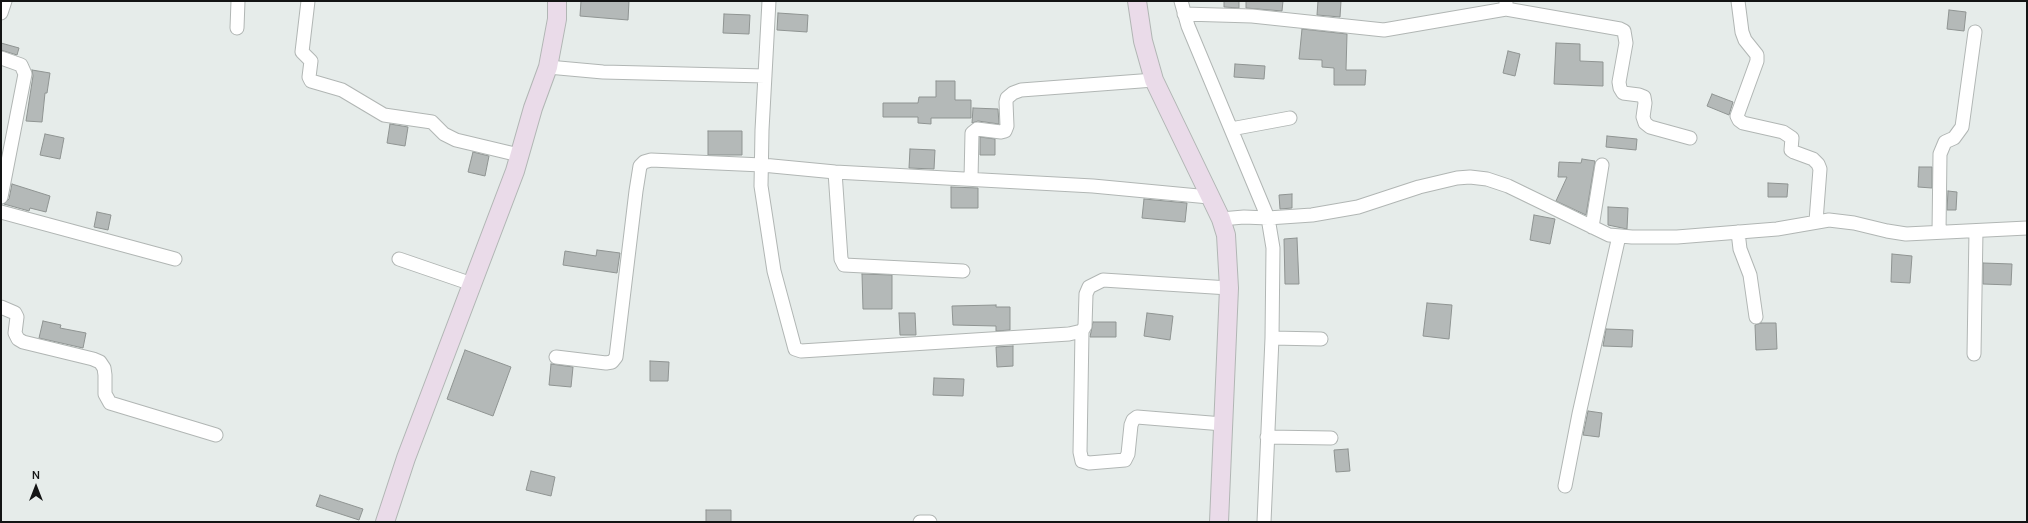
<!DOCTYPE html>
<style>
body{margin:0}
#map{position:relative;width:2028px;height:523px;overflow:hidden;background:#e6ecea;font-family:Manrope,sans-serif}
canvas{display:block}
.frame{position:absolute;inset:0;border:2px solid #131414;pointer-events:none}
.north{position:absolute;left:16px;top:467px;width:40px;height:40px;-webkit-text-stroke:3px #e6ecea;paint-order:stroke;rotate:0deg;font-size:11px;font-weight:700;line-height:16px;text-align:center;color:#131414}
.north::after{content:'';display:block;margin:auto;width:14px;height:18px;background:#131414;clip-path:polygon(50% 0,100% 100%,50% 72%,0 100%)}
</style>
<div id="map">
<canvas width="2028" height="523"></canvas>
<div class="frame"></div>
<div class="north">N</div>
</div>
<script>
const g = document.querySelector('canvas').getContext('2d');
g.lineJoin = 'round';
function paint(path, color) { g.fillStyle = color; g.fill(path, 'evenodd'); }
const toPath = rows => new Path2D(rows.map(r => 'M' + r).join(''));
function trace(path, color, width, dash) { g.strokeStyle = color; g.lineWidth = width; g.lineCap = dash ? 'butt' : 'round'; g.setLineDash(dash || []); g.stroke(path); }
const building = toPath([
 [581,1,629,1,628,20,580,16,581,1],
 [1224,1,1239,1,1239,8,1224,7,1224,1],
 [1246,1,1283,1,1282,11,1246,8,1246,1],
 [1318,1,1341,1,1340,17,1317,15,1318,1],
 [1949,10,1966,12,1964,31,1947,29,1949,10],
 [778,13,808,15,807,32,777,30,778,13],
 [724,14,750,15,749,34,723,33,724,14],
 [1302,29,1347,34,1346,70,1366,70,1365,85,1334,85,1334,68,1322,67,1322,60,1299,59,1302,29],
 [1,43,19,48,17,55,1,50,1,43],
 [1556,43,1580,44,1580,61,1603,62,1603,86,1554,84,1556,43],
 [1508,51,1520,54,1515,76,1503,73,1508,51],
 [1235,64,1265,66,1264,79,1234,77,1235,64],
 [32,70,50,73,47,93,45,93,42,122,26,121,33,76,32,70],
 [936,81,955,81,955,100,971,100,971,118,931,118,931,124,918,123,918,117,883,117,883,103,918,103,919,97,936,97,936,81],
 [1712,94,1733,102,1729,115,1707,106,1712,94],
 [973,108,998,109,999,124,978,121,972,123,973,108],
 [390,124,408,127,405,146,387,143,390,124],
 [708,131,742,131,742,155,708,155,708,131],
 [45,134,64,138,60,159,40,155,45,134],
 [1607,136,1637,139,1636,150,1606,147,1607,136],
 [980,137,995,139,995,155,980,155,980,137],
 [910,149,935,150,934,169,909,168,910,149],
 [473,152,489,156,485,176,468,172,473,152],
 [1582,159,1595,161,1586,215,1556,201,1567,177,1558,177,1559,162,1581,163,1582,159],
 [1919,167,1932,167,1932,188,1918,187,1919,167],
 [1768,183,1788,184,1787,197,1768,197,1768,183],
 [12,184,50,196,46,212,30,208,29,211,4,204,9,199,12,184],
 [951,187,978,188,978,208,951,208,951,187],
 [1948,191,1957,192,1956,210,1947,210,1948,191],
 [1292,194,1292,208,1280,209,1279,195,1292,194],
 [1144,199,1187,203,1185,222,1142,218,1144,199],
 [1608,207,1628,208,1627,229,1608,225,1608,207],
 [97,212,111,215,108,230,94,227,97,212],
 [1534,215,1555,219,1550,244,1530,240,1534,215],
 [1297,238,1299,284,1285,284,1284,239,1297,238],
 [597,250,620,253,617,273,563,265,565,251,596,256,597,250],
 [1892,254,1912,256,1910,283,1891,282,1892,254],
 [1983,263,2012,264,2011,285,1983,284,1983,263],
 [862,274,892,275,892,309,863,309,862,274],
 [1427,303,1452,305,1449,339,1423,336,1427,303],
 [996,305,996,307,1010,307,1010,330,996,331,996,326,953,325,952,306,996,305],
 [899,313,915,313,916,335,900,335,899,313],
 [1147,313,1173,316,1170,340,1144,336,1147,313],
 [43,321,61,325,60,328,86,333,83,348,39,338,43,321],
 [1093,322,1116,322,1116,337,1090,337,1093,322],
 [1761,323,1776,323,1777,349,1756,350,1755,325,1761,323],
 [1606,329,1633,330,1632,347,1603,346,1606,329],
 [1013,346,1013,366,997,367,996,347,1013,346],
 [465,350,511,367,493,416,447,399,465,350],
 [650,361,669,362,668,381,650,381,650,361],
 [551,364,573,367,571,387,549,385,551,364],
 [934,378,964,379,963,396,933,395,934,378],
 [1588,411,1602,413,1599,437,1583,435,1588,411],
 [1348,449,1350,471,1336,472,1334,450,1348,449],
 [531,471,555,477,551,496,526,490,531,471],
 [320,495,363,509,359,520,316,506,320,495],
 [706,510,731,510,731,522,706,522,706,510]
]);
const street = toPath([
 [308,1,302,52,311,61,309,77,311,81,342,90,384,115,432,122,444,134,456,140,519,155],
 [769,1,762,130,761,186,774,271,795,349,801,351,1069,334,1082,331,1085,326,1086,294,1089,287,1103,280,1229,288],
 [1181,1,1188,26,1268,218,1273,248,1272,338,1264,522],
 [1738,1,1742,32,1745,40,1757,55,1757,61,1737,116,1739,120,1743,123,1783,132,1792,138,1791,150,1794,152,1813,159,1818,164,1820,169,1816,221],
 [1506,9,1620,29,1624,31,1626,43,1619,82,1620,88,1623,93,1639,95,1644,97,1645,103,1643,117,1645,123,1650,127,1690,138],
 [1,13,5,1],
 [1184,14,1252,16,1384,30,1506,9,1506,1],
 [237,28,238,1],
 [1,58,21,65,25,74,1,197],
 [548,67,603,72,765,76],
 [1231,129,1290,118],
 [835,172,841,259,844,265,963,271],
 [971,179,972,133,977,129,1001,132,1005,131,1007,126,1006,102,1007,98,1013,93,1021,90,1154,80],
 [1,212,175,259],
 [1221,219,1244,217,1268,218,1312,215,1358,207,1419,187,1457,178,1470,177,1487,179,1508,186,1609,235,1632,237,1677,237,1777,229,1829,220,1854,223,1887,231,1906,234,2027,228],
 [1592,227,1602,165],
 [1738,232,1740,249,1750,275,1756,317],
 [1939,232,1940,154,1945,142,1954,138,1962,127,1975,32],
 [399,259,472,284],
 [1,307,15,313,17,317,15,333,18,339,23,342,93,359,100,362,104,368,105,375,105,394,110,403,216,435],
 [1082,331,1080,452,1082,461,1089,463,1125,460,1128,454,1131,425,1133,420,1137,417,1223,424],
 [1272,338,1321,339],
 [1974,354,1976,231],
 [556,357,606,363,612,362,616,357,636,191,640,166,644,162,651,160,762,165,835,172,1093,186,1209,197],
 [1267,437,1331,438],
 [1565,486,1579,414,1619,236],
 [920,522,930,522]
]);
const secondary = toPath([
 [1137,1,1143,41,1154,80,1221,219,1226,235,1229,288,1219,522],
 [385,522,406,458,515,171,533,108,548,67,557,19,557,1]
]);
paint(building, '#b4b9b8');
trace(building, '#8f9492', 1);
trace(street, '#b1b6b4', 15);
trace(secondary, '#b1b6b4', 20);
trace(street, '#fff', 13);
trace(secondary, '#eadbe9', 18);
</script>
